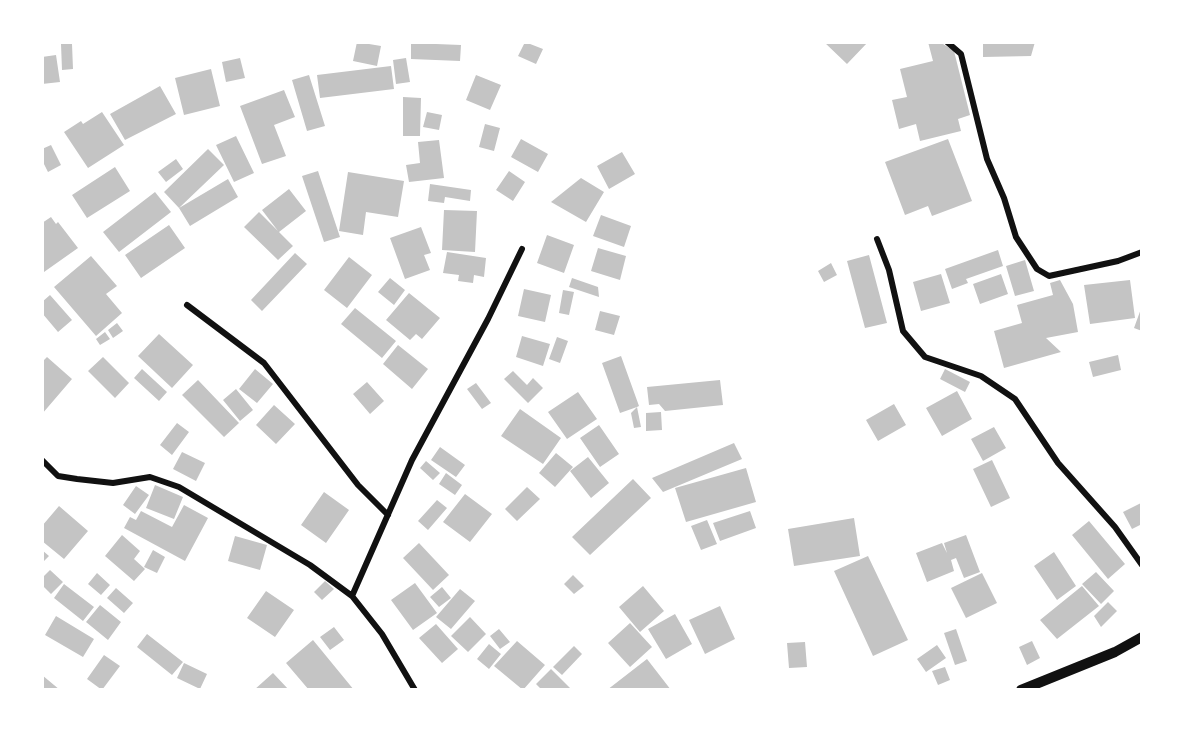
<!DOCTYPE html>
<style>
body{margin:0}
#map{position:relative;width:1184px;height:732px;overflow:hidden;background:#fff;font-family:"Source Sans 3",sans-serif}
canvas{display:block}
.frame{position:absolute;inset:0;border:44px solid #fff;pointer-events:none}
</style>
<div id="map">
<canvas width="1184" height="732"></canvas>
<div class="frame"></div>
</div>
<script>
const g = document.querySelector('canvas').getContext('2d');
g.lineJoin = 'round';
function paint(path, color) { g.fillStyle = color; g.fill(path, 'evenodd'); }
const toPath = rows => new Path2D(rows.map(r => 'M' + r).join(''));
function trace(path, color, width, dash) { g.strokeStyle = color; g.lineWidth = width; g.lineCap = dash ? 'butt' : 'round'; g.setLineDash(dash || []); g.stroke(path); }
const building = toPath([
 [357,42,381,46,377,66,353,61],
 [525,42,543,49,536,64,518,56],
 [824,42,868,42,847,64],
 [928,42,940,42,954,51,970,115,958,119,961,131,920,141,916,124,899,129,892,100,907,97,900,69,933,61],
 [983,42,1035,42,1031,56,983,57],
 [411,43,461,45,460,61,411,59],
 [61,44,72,44,73,69,62,70],
 [56,55,60,82,42,84,42,57],
 [240,58,245,78,226,82,222,62],
 [406,58,410,82,396,84,393,60],
 [391,66,394,89,320,98,317,75],
 [211,69,220,106,184,115,175,78],
 [309,75,325,126,307,131,292,80],
 [476,75,501,85,490,110,466,100],
 [160,86,176,114,125,140,110,114],
 [284,90,295,117,274,125,286,156,262,164,240,106],
 [403,97,421,98,420,136,403,136],
 [102,112,124,145,88,168,64,132,81,121,83,124],
 [427,112,442,115,439,130,423,127],
 [485,124,500,128,494,151,479,147],
 [236,136,254,173,234,182,216,145],
 [521,139,548,154,538,172,511,157],
 [948,139,972,201,932,216,928,206,905,215,885,162],
 [439,140,444,178,409,182,406,165,420,163,418,142],
 [51,145,61,165,48,172,42,160,42,149],
 [208,149,224,165,179,208,164,192],
 [622,152,635,174,609,189,597,166],
 [176,159,183,169,166,182,158,172],
 [115,167,130,191,87,218,72,195],
 [318,171,340,237,324,242,302,176],
 [509,171,525,182,513,201,496,190],
 [348,172,404,181,398,217,366,212,363,235,339,231],
 [581,178,604,192,586,222,551,202],
 [228,179,238,197,190,226,179,208],
 [430,184,471,190,470,201,445,197,444,203,428,201],
 [289,189,306,211,279,232,293,246,278,260,244,227,259,212,278,231,262,210],
 [155,192,171,212,119,252,103,232],
 [444,210,477,211,475,252,442,250],
 [601,215,631,226,624,247,593,236],
 [51,217,56,224,58,222,78,248,44,272,42,269,42,223],
 [169,225,185,248,141,278,125,255],
 [421,227,431,253,424,255,430,270,405,279,390,238],
 [547,235,574,245,564,273,537,263],
 [598,248,626,256,620,280,591,271],
 [998,250,1003,266,966,279,968,283,952,289,945,269],
 [447,252,486,258,484,277,474,275,473,283,458,281,459,275,443,273],
 [295,253,307,264,262,311,251,300],
 [869,255,887,323,865,328,847,261],
 [91,256,117,286,106,294,122,313,96,336,54,287],
 [349,257,372,275,347,308,324,290],
 [1025,260,1034,291,1015,296,1006,266],
 [831,263,837,275,824,282,818,271],
 [941,274,950,303,921,311,913,282],
 [1001,274,1008,294,980,304,973,284],
 [390,278,405,290,394,305,378,292],
 [572,278,598,287,599,297,569,287],
 [1060,280,1073,304,1078,332,1046,338,1061,352,1004,368,994,331,1022,323,1017,305,1053,295,1050,283],
 [1130,280,1135,318,1090,324,1084,285],
 [524,289,551,295,545,322,518,316],
 [563,290,574,292,569,315,559,313],
 [409,293,440,318,422,339,416,334,410,340,386,320],
 [50,295,72,320,58,332,42,313,42,302],
 [1142,306,1142,331,1134,328],
 [355,308,396,341,382,358,341,324],
 [600,311,620,316,614,335,595,330],
 [117,323,123,331,113,338,108,330],
 [105,332,110,339,100,345,96,339],
 [159,334,193,365,172,388,138,356],
 [522,336,550,344,543,366,516,357],
 [557,337,568,341,560,363,549,359],
 [398,345,428,369,412,389,383,364],
 [1118,355,1121,370,1093,377,1089,362],
 [621,356,639,406,637,407,641,427,634,428,631,413,637,407,620,413,602,363],
 [47,357,72,379,42,414,42,362],
 [103,357,129,383,115,398,88,371],
 [142,369,167,392,159,401,134,378],
 [255,369,273,384,257,403,239,389],
 [945,369,970,382,965,392,940,379],
 [513,371,527,385,533,378,543,388,528,403,504,379],
 [198,380,239,423,224,437,182,395],
 [720,380,723,405,665,411,659,404,649,405,647,387],
 [367,382,384,401,370,414,353,394],
 [476,383,491,403,482,409,467,389],
 [236,389,253,410,240,421,223,400],
 [957,391,972,419,942,436,926,408],
 [578,392,597,419,567,439,548,412],
 [894,404,906,425,878,441,866,420],
 [274,405,295,424,276,444,256,425],
 [520,409,561,438,543,464,501,436],
 [661,412,662,430,646,431,646,413],
 [177,423,189,432,172,455,160,445],
 [599,425,619,454,600,467,580,438],
 [994,427,1006,448,983,461,971,439],
 [734,443,742,459,663,492,652,478],
 [440,447,465,465,456,477,431,460],
 [182,452,205,463,196,481,173,469],
 [556,453,573,467,555,487,539,473],
 [588,457,609,483,591,498,570,471],
 [992,460,1010,498,991,507,973,469],
 [426,461,440,473,433,480,420,468],
 [746,468,756,502,686,522,675,488],
 [446,473,462,485,455,495,439,484],
 [633,479,651,498,590,555,572,537],
 [155,485,183,497,174,519,146,508],
 [136,486,149,495,135,514,123,505],
 [527,487,540,499,517,521,505,509],
 [324,492,349,510,326,543,301,525],
 [465,494,492,514,470,542,443,522],
 [437,500,447,508,428,530,418,521],
 [1141,503,1142,524,1132,529,1123,512],
 [184,505,208,518,185,561,124,528,130,517,136,520,141,511,172,527],
 [59,506,88,531,64,559,42,541,42,526],
 [750,511,756,528,720,541,713,523],
 [854,518,860,556,794,566,788,529],
 [707,520,717,544,701,550,691,526],
 [1089,521,1125,564,1108,579,1072,535],
 [122,535,140,551,134,559,145,569,134,581,105,556],
 [966,535,980,572,964,578,956,558,951,560,954,571,927,582,916,553,942,543,947,553,944,543],
 [235,536,267,545,260,570,228,561],
 [419,543,449,575,433,590,403,558],
 [42,550,49,556,42,563],
 [153,550,165,557,157,573,144,567],
 [1054,552,1076,586,1057,600,1034,566],
 [868,556,908,640,873,656,834,571],
 [50,570,63,582,51,594,42,585,42,578],
 [1096,572,1114,591,1101,604,1082,584],
 [97,573,110,585,101,595,88,584],
 [982,573,997,603,966,618,951,588],
 [573,575,584,586,574,594,564,584],
 [325,581,334,589,322,600,314,592],
 [415,583,437,613,413,630,391,600],
 [64,584,94,607,83,621,54,598],
 [643,586,664,611,640,632,619,607],
 [1082,586,1099,606,1057,639,1040,620],
 [442,587,451,598,439,607,430,597],
 [116,588,133,603,124,613,107,598],
 [460,589,475,601,451,629,436,617],
 [266,591,294,610,275,637,247,618],
 [1108,602,1117,611,1101,627,1094,616],
 [100,605,121,622,108,640,86,622],
 [720,606,735,639,705,654,689,620],
 [675,614,692,644,666,659,648,629],
 [56,616,94,639,83,657,45,635],
 [470,617,486,634,468,652,451,636],
 [630,623,652,647,630,667,608,643],
 [436,624,458,649,442,663,419,638],
 [334,627,344,640,330,650,320,637],
 [499,629,510,642,500,649,490,636],
 [956,629,967,661,955,665,944,633],
 [147,634,183,662,172,675,137,647],
 [313,640,354,690,309,690,286,663],
 [517,641,545,665,523,690,494,666],
 [1032,641,1040,658,1027,665,1019,647],
 [805,642,807,667,789,668,787,643],
 [489,644,501,654,489,669,477,659],
 [937,645,946,658,926,672,917,659],
 [574,646,582,654,562,675,553,667],
 [104,655,120,666,102,690,87,679],
 [647,659,671,690,607,690],
 [184,663,207,674,200,689,177,678],
 [945,667,950,680,938,685,932,671],
 [551,669,572,690,542,690,536,684],
 [273,673,289,690,254,690],
 [42,675,60,690,42,690]
]);
const minor = toPath([
 [947,42,961,54,987,159,1004,198,1016,237,1037,269,1049,276,1118,261,1142,252],
 [877,239,889,270,903,331,925,357,981,376,1015,399,1058,463,1115,527,1142,565],
 [187,305,264,363,358,485,388,515],
 [42,460,58,476,77,479,113,483,150,477,179,487,310,565,352,596,382,634,415,690],
 [352,596,412,460,488,319,522,249]
]);
const tertiary = toPath([
 [1021,690,1115,652,1142,637]
]);
paint(building, '#c4c4c4');
trace(minor, '#111', 6);
trace(tertiary, '#111', 10);
</script>
